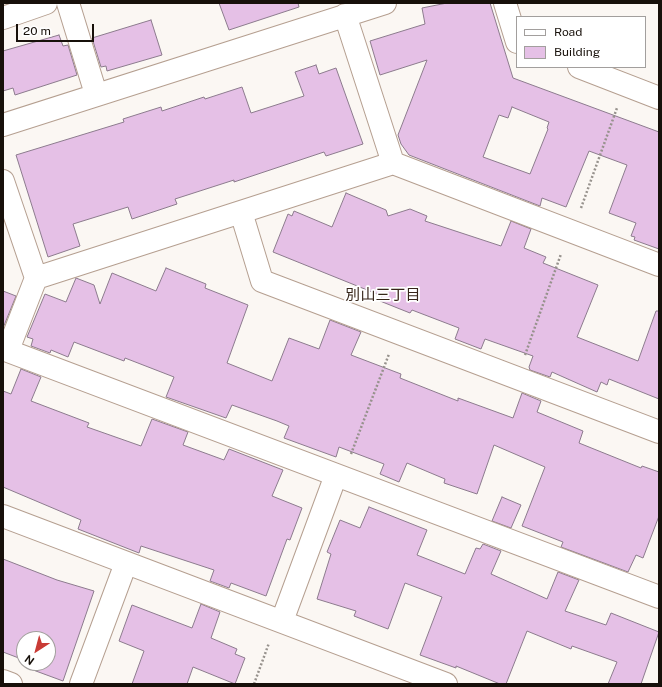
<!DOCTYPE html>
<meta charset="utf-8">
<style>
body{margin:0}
#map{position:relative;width:662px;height:687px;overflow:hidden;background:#fbf7f3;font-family:"Public Sans",sans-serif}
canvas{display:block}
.frame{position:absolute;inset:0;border:4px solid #17100a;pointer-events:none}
.legend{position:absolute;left:516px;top:16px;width:130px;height:52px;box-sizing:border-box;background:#fff;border:1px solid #a29f9d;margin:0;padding:5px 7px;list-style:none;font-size:12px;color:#17100a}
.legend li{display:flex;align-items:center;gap:8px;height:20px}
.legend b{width:20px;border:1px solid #a29f9d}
.north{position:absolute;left:16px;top:631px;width:40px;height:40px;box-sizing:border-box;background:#fff;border:1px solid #a29f9d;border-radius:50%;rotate:216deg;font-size:11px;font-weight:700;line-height:16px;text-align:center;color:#17100a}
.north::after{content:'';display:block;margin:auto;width:14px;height:18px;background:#c93b36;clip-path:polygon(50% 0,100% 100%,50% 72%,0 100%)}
.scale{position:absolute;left:16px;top:24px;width:78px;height:18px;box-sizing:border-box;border:2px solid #17100a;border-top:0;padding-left:5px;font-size:12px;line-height:14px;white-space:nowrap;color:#17100a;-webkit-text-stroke:3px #fff;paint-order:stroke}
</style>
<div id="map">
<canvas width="662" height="687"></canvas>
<div class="frame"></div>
<ul class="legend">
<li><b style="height:5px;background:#fff"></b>Road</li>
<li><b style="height:11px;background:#e5c0e6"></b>Building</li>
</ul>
<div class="north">N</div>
<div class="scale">20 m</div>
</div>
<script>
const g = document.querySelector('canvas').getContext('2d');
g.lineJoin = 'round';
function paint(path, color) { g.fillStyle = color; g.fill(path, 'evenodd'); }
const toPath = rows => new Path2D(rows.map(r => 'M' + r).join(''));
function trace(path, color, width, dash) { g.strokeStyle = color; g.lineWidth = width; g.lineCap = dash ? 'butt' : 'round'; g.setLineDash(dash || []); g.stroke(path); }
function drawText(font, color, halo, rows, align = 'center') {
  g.font = font + ' "Public Sans","Noto Sans JP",sans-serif'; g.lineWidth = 3.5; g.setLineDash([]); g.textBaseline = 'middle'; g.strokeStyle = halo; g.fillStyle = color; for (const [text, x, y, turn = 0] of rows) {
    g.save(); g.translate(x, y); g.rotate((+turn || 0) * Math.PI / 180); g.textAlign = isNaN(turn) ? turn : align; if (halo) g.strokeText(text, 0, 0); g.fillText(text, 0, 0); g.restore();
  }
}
const building = toPath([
 [219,3,298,3,299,7,229,30,219,3],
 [447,3,490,3,513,78,659,132,659,249,634,240,635,237,631,236,636,223,609,213,627,165,589,151,566,207,542,198,540,206,409,155,401,144,398,135,427,60,380,75,370,41,425,24,422,8,447,3],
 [512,107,549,122,547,128,548,129,530,174,483,157,499,115,508,118,512,107],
 [151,20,162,55,107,71,106,66,101,67,92,38,151,20],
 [59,35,63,46,68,45,77,75,15,95,13,88,3,91,3,51,59,35],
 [316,65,319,74,336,68,363,144,326,156,324,152,234,182,234,180,175,199,177,204,132,219,128,207,73,224,80,246,48,257,16,155,124,122,123,119,161,107,162,111,204,97,205,99,242,87,251,113,304,96,295,72,316,65],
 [346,193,386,210,388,216,410,209,427,216,425,221,501,246,511,221,531,229,524,248,546,257,543,263,598,285,577,337,638,361,656,311,659,311,659,399,609,379,607,385,601,382,597,392,552,372,550,377,530,370,529,367,533,356,485,339,481,349,455,339,459,328,412,310,410,313,380,301,382,296,273,252,288,214,292,216,294,211,332,227,346,193],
 [166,268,206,284,205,288,248,305,227,363,272,381,289,338,319,349,330,320,361,332,351,355,401,374,400,378,458,401,458,398,513,418,522,393,541,401,537,412,583,431,579,443,641,468,642,466,659,472,659,516,643,558,636,555,628,572,561,547,563,542,522,526,545,467,494,445,477,494,444,483,445,479,407,463,399,482,380,474,384,464,339,447,336,457,284,438,289,426,277,421,232,405,226,418,166,397,174,377,125,358,124,361,74,342,68,357,51,350,50,353,31,346,33,339,27,337,45,294,66,302,76,278,94,285,100,304,112,273,156,291,166,268],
 [3,291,16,296,3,328,3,291],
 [21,369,41,377,31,401,89,423,87,427,141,446,152,419,188,432,183,445,224,460,229,449,283,470,272,496,302,508,290,540,287,539,266,596,231,583,229,588,210,581,214,570,141,546,139,553,78,529,81,520,3,487,3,391,11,394,21,369],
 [502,497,521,505,511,528,492,521,502,497],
 [369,507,427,530,417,555,465,574,476,548,480,549,483,544,501,551,491,574,547,599,558,572,579,580,565,611,606,625,611,613,659,632,641,684,608,684,617,662,572,646,571,649,527,631,506,684,500,684,456,666,456,668,420,655,442,597,405,583,388,629,354,616,356,611,317,599,331,554,327,552,340,520,360,528,369,507],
 [3,559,57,580,94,591,63,681,25,667,26,663,48,663,48,639,24,639,24,660,3,652,3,559],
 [201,604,220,612,211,638,237,649,235,654,245,658,235,684,193,667,187,684,132,684,144,651,119,641,132,605,192,628,201,604]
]);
const path = toPath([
 [581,208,617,108],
 [525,355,561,254],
 [351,454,389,354],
 [254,684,269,643]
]);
const street = toPath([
 [68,3,96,94],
 [505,3,517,42],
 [345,15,393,163],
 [579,67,659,98],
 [3,125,385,3],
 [3,181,36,278,8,350],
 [241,212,262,281,659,432],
 [36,278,393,163,659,265],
 [3,349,659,597],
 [3,516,446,684],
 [282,621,336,475],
 [3,681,11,684],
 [81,684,126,563]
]);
const secondary = toPath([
 [3,18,46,3]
]);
const neighbourhoodNames = [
 ["別山三丁目",383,295]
];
paint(building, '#e5c0e6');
trace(building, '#8c7b8d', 1);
trace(street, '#b59f90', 24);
trace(secondary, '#b59f90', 24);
trace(path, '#97928d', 2.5, [2, 2]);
trace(street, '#fff', 22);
trace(secondary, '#fff', 22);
drawText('15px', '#362519', '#fff', neighbourhoodNames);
</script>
